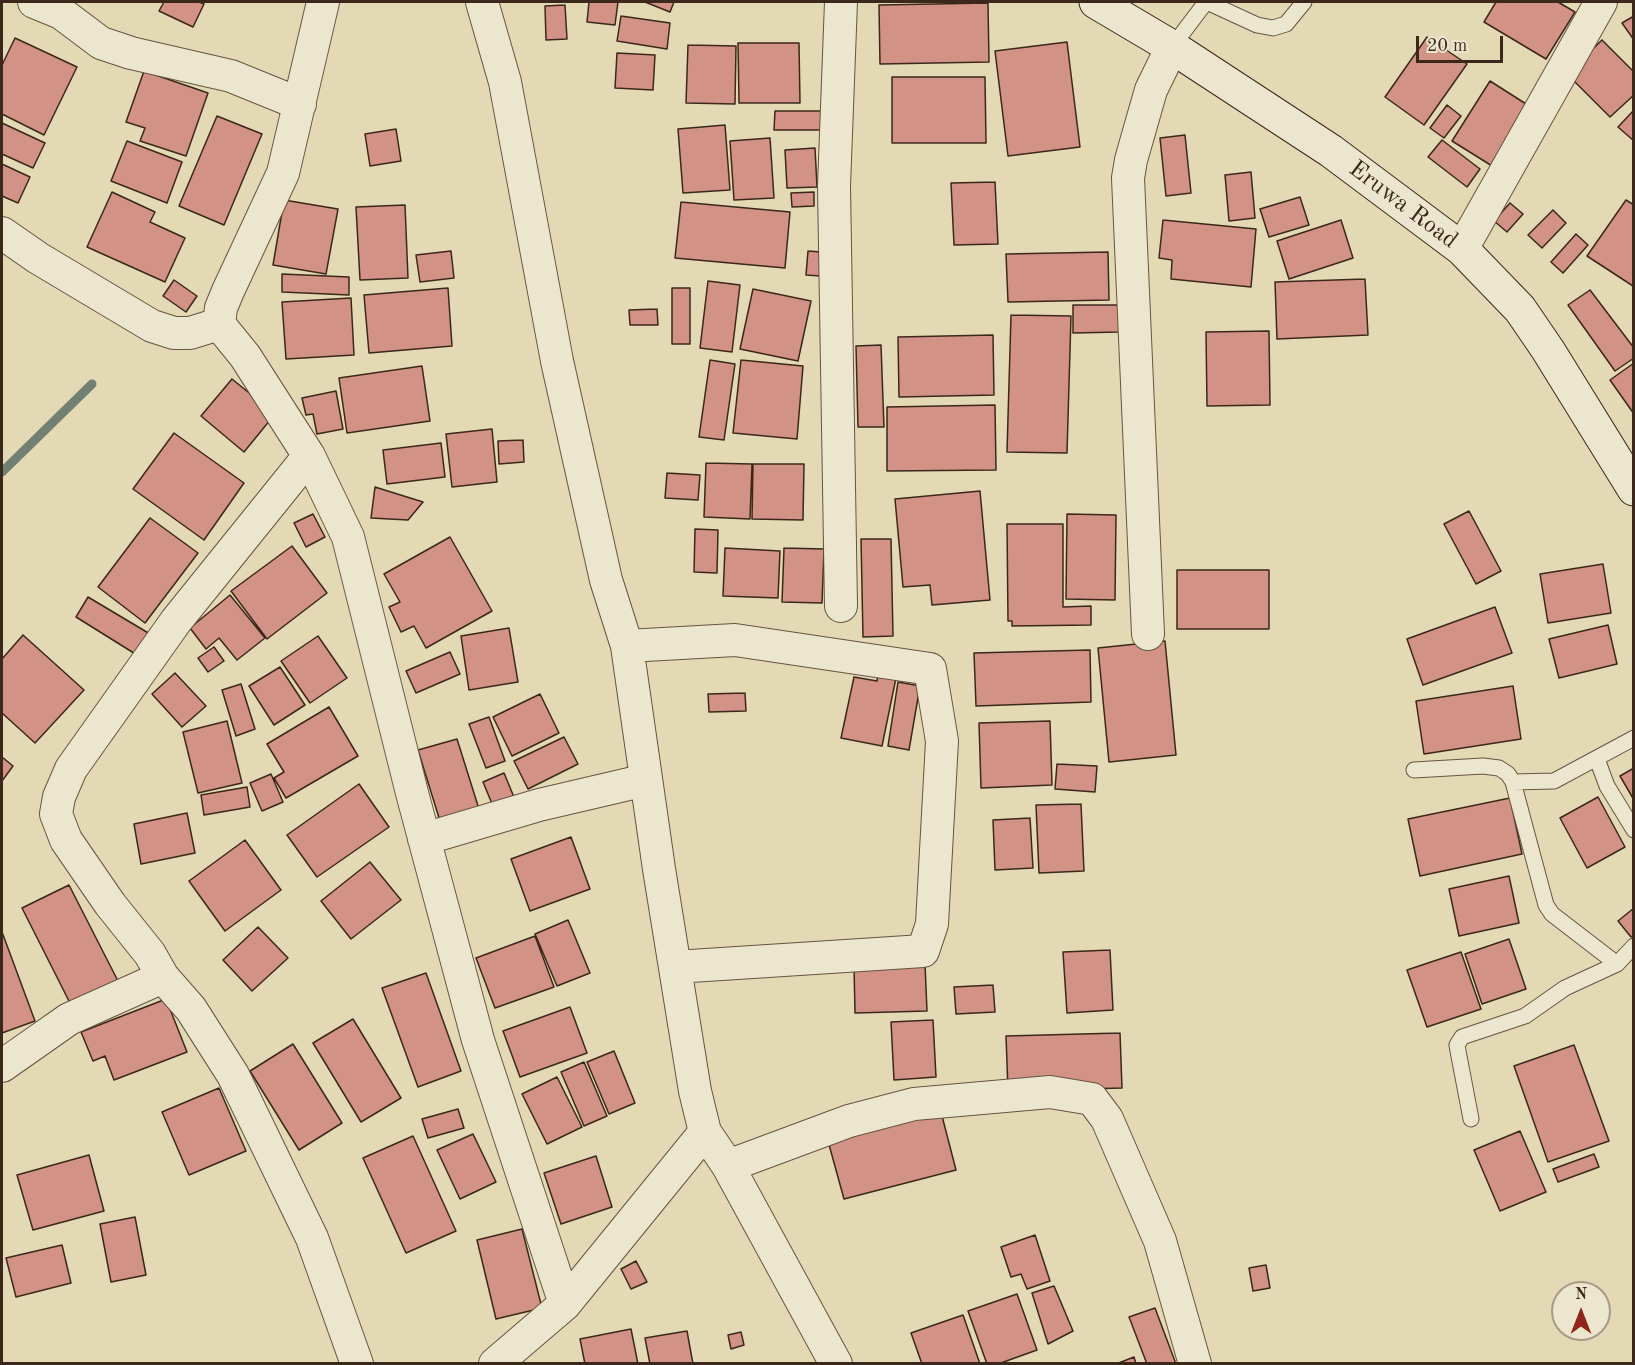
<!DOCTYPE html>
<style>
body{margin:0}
#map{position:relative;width:1635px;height:1365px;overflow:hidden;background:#e4d9b5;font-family:"Old Standard TT",serif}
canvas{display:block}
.frame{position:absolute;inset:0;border:3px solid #3b281a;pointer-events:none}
.north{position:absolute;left:1551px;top:1281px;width:60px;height:60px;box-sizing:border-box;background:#ede6cf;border:2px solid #a69a87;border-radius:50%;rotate:0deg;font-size:16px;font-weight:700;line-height:24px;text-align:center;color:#3b281a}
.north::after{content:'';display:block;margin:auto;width:21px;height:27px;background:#8f2418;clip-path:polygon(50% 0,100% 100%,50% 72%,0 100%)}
.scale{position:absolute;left:1416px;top:36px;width:87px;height:27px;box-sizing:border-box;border:3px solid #3b281a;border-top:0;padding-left:8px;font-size:18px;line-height:21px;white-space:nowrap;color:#3b281a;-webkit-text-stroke:4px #ede6cf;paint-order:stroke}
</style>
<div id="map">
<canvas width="1635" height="1365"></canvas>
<div class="frame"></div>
<div class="north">N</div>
<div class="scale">20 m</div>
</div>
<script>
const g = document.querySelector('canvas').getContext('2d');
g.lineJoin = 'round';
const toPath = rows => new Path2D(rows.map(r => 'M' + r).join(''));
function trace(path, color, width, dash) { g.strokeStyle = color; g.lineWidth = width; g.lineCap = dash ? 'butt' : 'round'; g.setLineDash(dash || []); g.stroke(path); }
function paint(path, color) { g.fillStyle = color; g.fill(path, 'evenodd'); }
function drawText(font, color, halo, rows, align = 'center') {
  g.font = font + ' "Old Standard TT",serif'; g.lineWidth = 5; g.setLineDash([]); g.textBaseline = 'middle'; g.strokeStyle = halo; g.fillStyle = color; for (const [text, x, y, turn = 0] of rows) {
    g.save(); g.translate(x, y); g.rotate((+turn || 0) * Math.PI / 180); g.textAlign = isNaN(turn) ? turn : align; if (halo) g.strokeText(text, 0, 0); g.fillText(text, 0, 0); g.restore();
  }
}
const stream = toPath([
 [2,472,92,384]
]);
const building = toPath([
 [164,2,199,2,204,4,193,27,159,11,164,2],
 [589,2,618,2,615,25,587,22,589,2],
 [645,2,674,2,670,12,645,2],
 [1496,2,1558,2,1575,12,1546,59,1484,22,1496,2],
 [988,3,989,62,880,64,879,5,988,3],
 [565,5,567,39,546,40,545,6,565,5],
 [621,16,670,23,667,49,617,41,621,16],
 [1634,16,1634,40,1622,23,1634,16],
 [1427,37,1467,64,1424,125,1385,97,1427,37],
 [15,38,77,67,44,135,2,114,2,65,15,38],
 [1602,40,1634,72,1634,95,1610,117,1567,74,1602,40],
 [1067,42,1080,147,1008,156,995,51,1067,42],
 [738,43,799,43,800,103,739,103,738,43],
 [688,45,736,46,735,104,686,103,688,45],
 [617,53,655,55,653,90,615,88,617,53],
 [144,71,208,93,186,156,140,141,145,128,126,122,144,71],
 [892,77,985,77,986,143,892,143,892,77],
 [1490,81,1534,109,1497,169,1452,141,1490,81],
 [1447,105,1461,116,1444,138,1430,128,1447,105],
 [1634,110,1634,141,1618,127,1634,110],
 [775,111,821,111,821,130,774,130,775,111],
 [217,116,262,134,224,225,179,206,217,116],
 [2,123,45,143,33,168,2,154,2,123],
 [725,125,730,190,683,193,678,129,725,125],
 [396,129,401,161,370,166,365,134,396,129],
 [1185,135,1191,193,1166,196,1160,138,1185,135],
 [770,138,774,198,734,200,730,141,770,138],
 [1442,140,1480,169,1467,187,1428,157,1442,140],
 [127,141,182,162,167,203,111,181,127,141],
 [815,148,817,187,787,188,785,150,815,148],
 [2,164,30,177,18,203,2,196,2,164],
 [1251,172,1255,218,1229,221,1225,175,1251,172],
 [995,182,998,244,954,245,951,183,995,182],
 [112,192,155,212,150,222,185,238,165,282,87,247,112,192],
 [814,192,814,206,792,207,791,193,814,192],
 [1300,197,1309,225,1269,237,1260,209,1300,197],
 [284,200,338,209,326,274,273,265,284,200],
 [1626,200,1634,205,1633,286,1587,256,1626,200],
 [681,202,790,212,785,268,675,258,681,202],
 [1510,203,1523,214,1507,232,1494,221,1510,203],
 [405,205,408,278,360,280,356,207,405,205],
 [1553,210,1566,223,1542,248,1528,235,1553,210],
 [1163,220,1256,229,1251,287,1171,279,1172,260,1159,258,1163,220],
 [1341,220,1353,258,1289,279,1277,241,1341,220],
 [1576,234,1588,245,1563,273,1551,262,1576,234],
 [451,251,454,278,420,282,416,255,451,251],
 [808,251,821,252,820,276,806,275,808,251],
 [1108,252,1109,300,1008,302,1006,254,1108,252],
 [282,274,349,277,349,295,282,292,282,274],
 [1365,279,1368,335,1277,339,1275,282,1365,279],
 [174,280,197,296,186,312,163,296,174,280],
 [708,281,740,285,732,352,700,348,708,281],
 [448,288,452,346,369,353,364,295,448,288],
 [672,288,690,288,690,344,672,344,672,288],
 [753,289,811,301,798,361,740,349,753,289],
 [1590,290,1634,348,1634,358,1615,371,1568,305,1590,290],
 [351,298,354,355,286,359,282,302,351,298],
 [1073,305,1119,305,1120,332,1073,333,1073,305],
 [657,309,658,325,630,325,629,310,657,309],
 [1011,315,1071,316,1067,453,1007,452,1011,315],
 [1269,331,1270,405,1207,406,1206,332,1269,331],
 [993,335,994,395,899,397,898,337,993,335],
 [881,345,884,427,858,427,856,346,881,345],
 [710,360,735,364,724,440,699,437,710,360],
 [741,360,803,366,797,439,733,433,741,360],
 [1634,363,1634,414,1610,380,1634,363],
 [422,366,430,421,347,433,339,378,422,366],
 [232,379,275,414,244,452,201,416,232,379],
 [336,391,343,429,317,434,313,414,306,415,302,398,336,391],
 [995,405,996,470,887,471,887,407,995,405],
 [492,429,497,482,452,487,446,434,492,429],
 [174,433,244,483,204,540,133,489,174,433],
 [523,440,524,462,499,464,498,441,523,440],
 [441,443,445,477,387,484,383,450,441,443],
 [706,463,752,464,750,519,704,517,706,463],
 [753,464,804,464,803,520,752,519,753,464],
 [667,473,700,475,698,500,665,498,667,473],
 [375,487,423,502,408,520,371,518,375,487],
 [980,491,990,600,932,605,930,585,903,587,895,499,980,491],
 [1469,511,1501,571,1476,584,1444,524,1469,511],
 [313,514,325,537,306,547,294,523,313,514],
 [1067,514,1116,515,1115,600,1066,599,1067,514],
 [150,518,198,553,145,623,98,587,150,518],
 [1007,524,1063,524,1063,607,1091,606,1091,625,1012,626,1012,621,1008,621,1007,524],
 [695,529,718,530,717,573,694,572,695,529],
 [450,537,492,611,426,648,414,626,401,632,389,607,400,602,384,574,450,537],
 [861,539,891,539,893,636,863,637,861,539],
 [292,546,327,593,267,639,231,591,292,546],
 [725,548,780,551,778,598,723,596,725,548],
 [784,548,824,549,822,603,782,602,784,548],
 [1603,564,1611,613,1548,623,1540,574,1603,564],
 [1177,570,1269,570,1269,629,1177,629,1177,570],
 [230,595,265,638,237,660,219,638,206,649,190,628,230,595],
 [88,597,150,634,137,655,76,617,88,597],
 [1495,607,1512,653,1423,685,1407,639,1495,607],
 [1608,625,1617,664,1559,678,1549,639,1608,625],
 [509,628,518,682,469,690,461,636,509,628],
 [23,635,84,690,35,743,2,713,2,659,23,635],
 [318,636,347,678,310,703,281,661,318,636],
 [1165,641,1176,755,1109,762,1098,648,1165,641],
 [214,647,224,661,208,672,198,658,214,647],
 [1090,650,1091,702,976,706,974,653,1090,650],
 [450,652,460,674,416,693,406,671,450,652],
 [280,667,305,705,274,725,249,686,280,667],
 [175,673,206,706,182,727,152,694,175,673],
 [878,674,896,678,882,746,841,738,854,677,877,681,878,674],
 [898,682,920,686,909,750,888,746,898,682],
 [241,684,255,729,236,736,222,690,241,684],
 [1513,686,1521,739,1424,754,1416,701,1513,686],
 [745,693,746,711,709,712,708,694,745,693],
 [540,694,559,733,512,756,493,717,540,694],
 [329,707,358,756,286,798,274,778,284,772,267,744,329,707],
 [489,717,505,761,486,768,469,724,489,717],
 [227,721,242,783,198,793,183,732,227,721],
 [1050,721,1052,785,981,788,979,723,1050,721],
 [564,737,578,764,528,789,514,761,564,737],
 [457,739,479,809,440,821,418,750,457,739],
 [2,757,13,766,2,781,2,757],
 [1057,764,1097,766,1095,792,1055,789,1057,764],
 [1634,768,1634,800,1620,776,1634,768],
 [504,773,516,802,495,811,483,782,504,773],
 [271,774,283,802,262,811,250,783,271,774],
 [359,784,389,827,317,877,287,835,359,784],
 [247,787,250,807,204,815,201,795,247,787],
 [1598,797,1625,847,1587,868,1560,818,1598,797],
 [1510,798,1522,854,1420,876,1408,819,1510,798],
 [1081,804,1084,871,1039,873,1036,805,1081,804],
 [187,813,195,853,141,864,134,824,187,813],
 [1030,818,1033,868,995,870,993,820,1030,818],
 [571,837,590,889,530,911,511,859,571,837],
 [245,840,281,890,225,931,189,881,245,840],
 [370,862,401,900,351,939,321,901,370,862],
 [1509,876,1519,923,1459,936,1449,889,1509,876],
 [69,885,119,983,72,1007,22,908,69,885],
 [1634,908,1634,935,1631,937,1618,921,1634,908],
 [568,920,590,973,557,986,535,934,568,920],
 [258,927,288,958,252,991,223,960,258,927],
 [2,932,35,1021,2,1033,2,932],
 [535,936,554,987,495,1008,476,958,535,936],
 [1509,939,1526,989,1482,1004,1465,954,1509,939],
 [1110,950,1113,1010,1067,1013,1063,952,1110,950],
 [1461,952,1481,1009,1427,1027,1407,970,1461,952],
 [925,964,927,1011,855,1013,854,966,925,964],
 [426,973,461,1071,418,1087,382,988,426,973],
 [993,985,995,1012,956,1014,954,987,993,985],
 [166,999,187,1052,114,1080,105,1056,93,1061,81,1032,166,999],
 [570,1007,587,1053,520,1077,503,1031,570,1007],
 [353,1019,401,1098,361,1122,313,1043,353,1019],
 [933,1020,936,1077,894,1080,891,1022,933,1020],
 [1120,1033,1122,1088,1008,1091,1006,1036,1120,1033],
 [293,1044,342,1123,299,1150,250,1071,293,1044],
 [1574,1045,1609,1141,1548,1162,1514,1066,1574,1045],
 [614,1051,635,1103,609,1114,587,1062,614,1051],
 [584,1062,607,1116,584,1126,561,1072,584,1062],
 [557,1077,582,1127,547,1144,522,1094,557,1077],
 [219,1088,246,1151,189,1175,162,1112,219,1088],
 [458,1109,464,1128,428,1138,422,1119,458,1109],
 [941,1112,956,1170,844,1199,828,1141,941,1112],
 [1520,1131,1546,1192,1500,1211,1474,1150,1520,1131],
 [473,1134,496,1182,460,1199,437,1150,473,1134],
 [413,1136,456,1231,406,1253,363,1158,413,1136],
 [1594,1154,1599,1167,1558,1182,1553,1169,1594,1154],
 [89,1155,104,1211,33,1230,17,1175,89,1155],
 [596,1156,612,1207,561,1224,544,1173,596,1156],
 [135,1217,146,1275,111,1282,100,1224,135,1217],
 [522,1229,542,1308,496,1319,477,1240,522,1229],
 [1035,1235,1050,1281,1027,1289,1021,1274,1011,1277,1001,1247,1035,1235],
 [62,1245,71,1283,16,1297,6,1258,62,1245],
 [636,1261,647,1282,631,1289,621,1269,636,1261],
 [1266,1265,1270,1288,1253,1291,1249,1268,1266,1265],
 [1054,1286,1073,1331,1048,1344,1032,1293,1054,1286],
 [1017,1294,1037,1350,998,1364,987,1364,968,1311,1017,1294],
 [1155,1308,1176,1364,1147,1364,1129,1317,1155,1308],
 [963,1315,980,1364,922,1364,911,1333,963,1315],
 [631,1329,638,1364,585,1364,580,1339,631,1329],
 [687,1331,693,1364,650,1364,645,1338,687,1331],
 [741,1332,744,1345,731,1349,728,1335,741,1332],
 [1134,1357,1136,1364,1116,1364,1134,1357]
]);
const service = toPath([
 [1207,2,1257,25,1273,28,1286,24,1304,2],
 [1172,47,1206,2],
 [1597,759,1607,786,1634,830],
 [1414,770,1483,766,1499,768,1508,774,1513,782,1546,905,1552,914,1617,964],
 [1513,782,1554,781,1634,738],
 [1471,1119,1458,1051,1457,1045,1462,1037,1525,1016,1565,988,1617,964,1634,946]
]);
const minor = toPath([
 [34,2,61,13,101,43,131,53,231,76,300,104],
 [323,2,283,173,228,291,221,308,219,324,245,356,309,456,348,537,412,793,478,1040,565,1304],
 [482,2,505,82,557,361,606,580,627,646,659,869,695,1091,705,1132,728,1166,836,1364],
 [2,233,38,258,152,326,174,333,190,333,219,324],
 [1462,249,1601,2],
 [309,456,176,621,71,769,59,797,56,814,66,840,110,904,150,954,163,977,191,1009,233,1075,312,1238,357,1364],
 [841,606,834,186,841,2],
 [1148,634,1128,178,1131,160,1151,90,1172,47],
 [627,646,735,640,930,669,942,741,932,924,923,951,675,967],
 [424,839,539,805,646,780],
 [2,1066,69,1019,163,977],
 [728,1166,849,1121,914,1104,1050,1092,1092,1099,1107,1119,1160,1241,1195,1364],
 [495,1364,565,1304,705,1132]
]);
const secondary = toPath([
 [1096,2,1172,47,1331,151,1462,249,1520,309,1548,350,1634,489]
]);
const streetNames = [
 ["Eruwa Road",1403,205,37]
];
trace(stream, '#718072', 9);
paint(building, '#d29285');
trace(building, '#3b281a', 1.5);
trace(service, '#655441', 17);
trace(minor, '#655441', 34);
trace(secondary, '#3b281a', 35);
trace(service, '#ede6cf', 15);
trace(minor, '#ede6cf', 32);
trace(secondary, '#ede6cf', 33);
drawText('24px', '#3b281a', '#ede6cf', streetNames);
</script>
